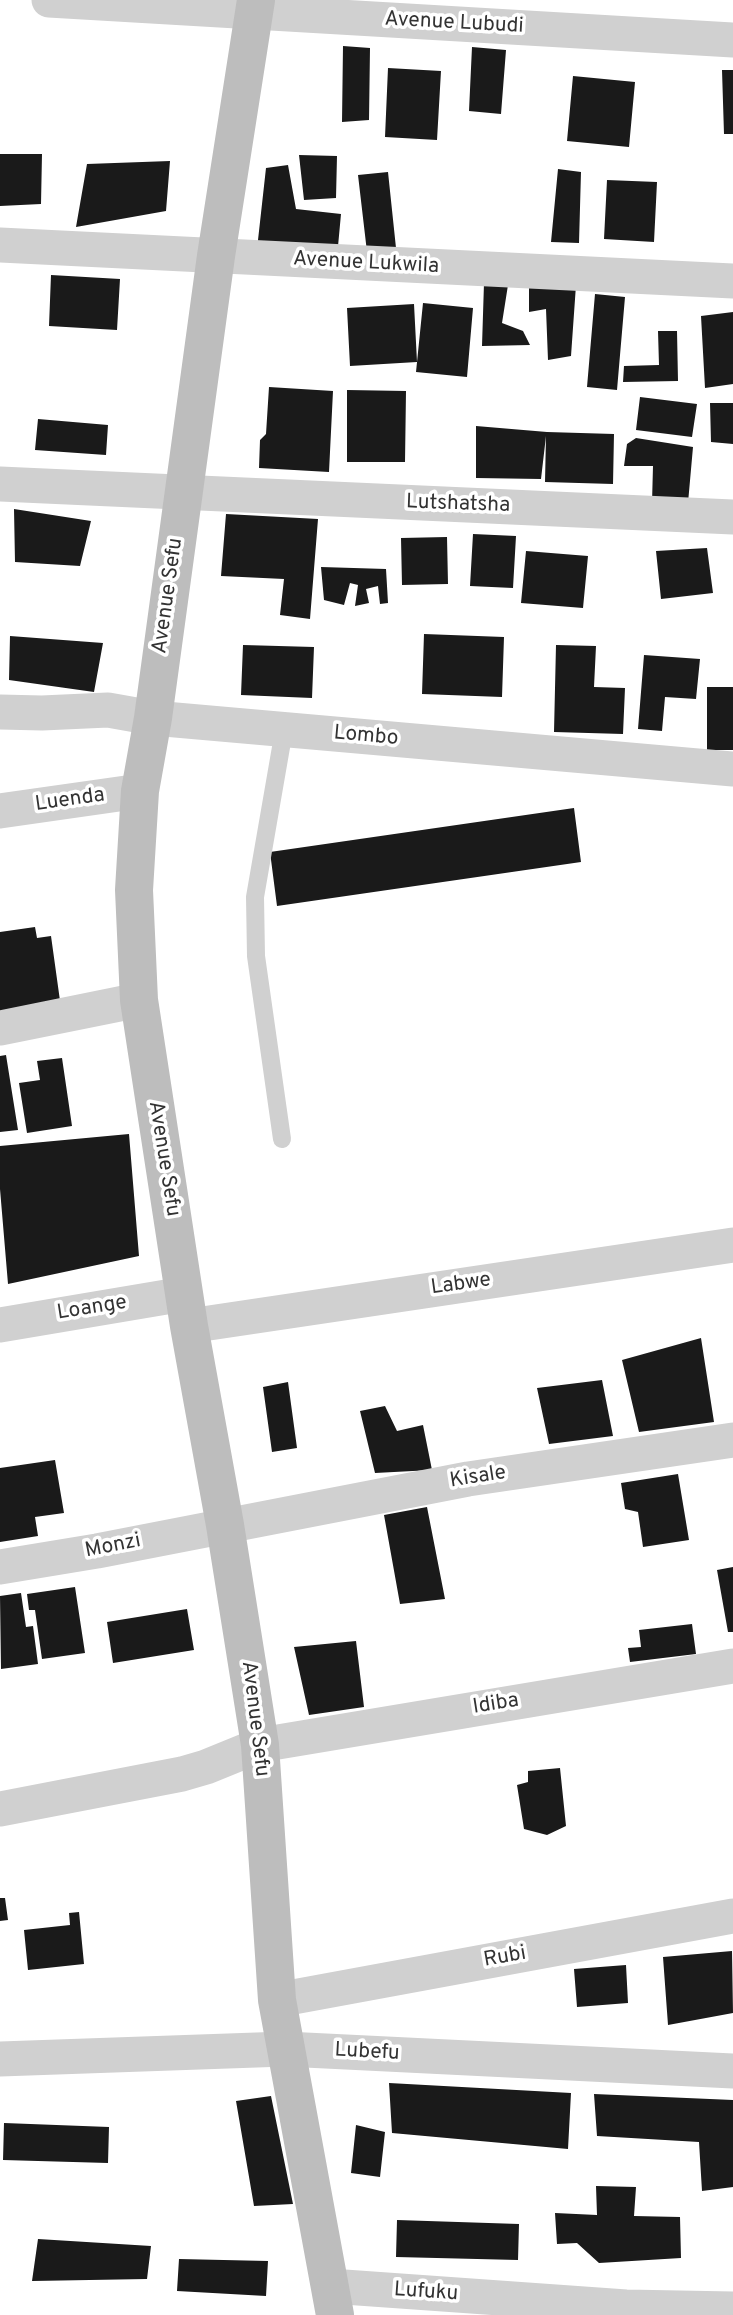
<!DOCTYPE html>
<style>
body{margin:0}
canvas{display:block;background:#fff}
</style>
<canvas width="733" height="2315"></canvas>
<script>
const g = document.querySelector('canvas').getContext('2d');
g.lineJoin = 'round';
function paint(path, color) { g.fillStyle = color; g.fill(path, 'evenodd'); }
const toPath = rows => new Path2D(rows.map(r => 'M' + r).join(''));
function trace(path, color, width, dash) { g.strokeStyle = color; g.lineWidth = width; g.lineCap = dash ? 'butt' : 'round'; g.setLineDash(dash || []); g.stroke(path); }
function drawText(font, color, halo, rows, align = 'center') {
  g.font = font + ' Overpass,sans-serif'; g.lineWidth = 7; g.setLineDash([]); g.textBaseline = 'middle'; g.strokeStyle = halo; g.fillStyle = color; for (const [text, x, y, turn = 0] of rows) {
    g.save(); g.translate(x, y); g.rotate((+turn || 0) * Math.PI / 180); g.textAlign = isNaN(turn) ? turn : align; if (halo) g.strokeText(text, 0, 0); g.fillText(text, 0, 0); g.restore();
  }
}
const building = toPath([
 [343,46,370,48,369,120,342,122],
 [472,47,506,50,501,114,469,111],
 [388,68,441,71,437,140,385,137],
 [722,70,733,70,733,134,724,134],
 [573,76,635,82,629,147,567,141],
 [0,154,42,154,41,204,0,206],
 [299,155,337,156,336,198,304,200],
 [170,161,166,211,76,227,87,164],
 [288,165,296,209,341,214,337,257,257,249,266,168],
 [558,169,581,172,579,243,551,242],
 [388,172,396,248,367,252,358,175],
 [607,180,657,182,654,242,604,239],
 [51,275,120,279,117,330,49,326],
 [529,282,576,285,571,356,548,360,546,309,529,312],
 [484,283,508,285,502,323,523,331,530,345,482,346],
 [595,294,625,297,617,390,587,387],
 [423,303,473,308,467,377,416,372],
 [414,304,417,362,350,366,347,308],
 [733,312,733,384,705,388,701,316],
 [658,331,677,331,678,381,623,382,624,366,659,365],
 [269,387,333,391,329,472,259,468,260,440,266,434],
 [347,390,406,391,405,462,347,462],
 [640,397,697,404,692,437,636,430],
 [710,403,733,403,733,444,711,442],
 [38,419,108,425,106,455,35,450],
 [476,426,547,432,614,434,613,484,545,482,546,436,541,479,476,478],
 [636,438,693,447,688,503,652,503,653,466,624,466,627,444],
 [14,509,91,521,80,566,15,562],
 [226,514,318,519,310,619,280,615,284,579,221,576],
 [473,534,516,536,513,588,470,586],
 [447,537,448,584,402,585,401,538],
 [707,548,713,593,661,599,656,551],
 [526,551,588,556,583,608,521,603],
 [321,567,386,569,388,603,380,604,378,586,366,589,369,603,355,606,358,585,350,583,344,605,324,600],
 [424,634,504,637,502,697,422,694],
 [10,636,103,643,94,692,9,680],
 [243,645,314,647,312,698,241,695],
 [556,645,596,646,594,687,625,688,623,734,554,732],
 [644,655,700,659,696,699,665,697,662,731,638,729],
 [707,687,733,687,733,750,707,750],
 [574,808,581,862,277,906,270,852],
 [35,927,37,938,51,936,61,1008,0,1017,0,932],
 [6,1055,18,1130,0,1132,0,1056],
 [62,1058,72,1126,27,1133,19,1083,40,1080,37,1061],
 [129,1134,139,1256,8,1284,0,1189,0,1146],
 [701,1338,714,1422,639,1432,622,1360],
 [602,1380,613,1436,549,1444,537,1388],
 [288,1382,297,1448,272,1452,263,1387],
 [385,1406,397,1431,423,1425,432,1470,375,1473,360,1411],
 [55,1460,64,1513,35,1517,38,1536,0,1542,0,1468],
 [678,1474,689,1540,643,1547,638,1512,625,1509,621,1483],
 [427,1507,445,1599,400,1604,384,1515],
 [733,1567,733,1632,728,1632,717,1570],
 [75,1587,85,1653,42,1659,35,1610,29,1610,27,1594],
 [21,1593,26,1627,33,1626,38,1664,1,1669,0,1596],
 [187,1609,194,1650,113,1663,107,1622],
 [692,1624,696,1654,630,1662,628,1648,641,1647,639,1630],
 [356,1641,364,1707,309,1715,294,1647],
 [560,1768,566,1826,547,1835,524,1829,517,1785,528,1782,528,1771],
 [0,1898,5,1898,8,1920,0,1921],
 [79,1912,84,1964,28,1970,24,1930,70,1925,69,1913],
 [732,1951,733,2013,668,2025,663,1957],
 [626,1965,628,2003,577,2007,574,1969],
 [389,2083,571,2093,568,2149,392,2133],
 [594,2094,733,2100,733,2187,702,2191,699,2142,597,2136],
 [271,2096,293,2204,254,2206,236,2101],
 [4,2123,109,2127,108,2163,3,2160],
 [356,2125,385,2132,380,2177,351,2173],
 [596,2186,636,2187,634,2216,680,2217,681,2258,599,2263,577,2243,557,2244,555,2213,597,2215],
 [397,2220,519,2224,518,2260,396,2257],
 [38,2239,151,2246,147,2279,32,2281],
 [179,2259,268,2261,266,2296,177,2291]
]);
const service = toPath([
 [282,1139,256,956,255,897,284,730]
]);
const minor = toPath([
 [49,0,733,40],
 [0,245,733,281],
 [0,484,733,517],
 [0,712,42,713,108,710,153,718,733,769],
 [0,811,140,791],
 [0,1028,139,1000],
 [0,1325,184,1294],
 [189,1326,733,1245],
 [0,1567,97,1551,468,1479,733,1440],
 [0,1809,182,1774,206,1767,260,1745,733,1666],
 [277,2000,733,1916],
 [0,2059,285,2049,733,2071],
 [330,2286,626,2307,733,2309]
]);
const secondary = toPath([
 [256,0,216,256,153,718,140,791,134,890,139,1000,189,1326,225,1525,260,1745,277,2000,335,2315]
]);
const streetNames = [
 ["Avenue Lubudi",454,24,3],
 ["Avenue Lukwila",366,264,3],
 ["Lutshatsha",458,505,2],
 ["Avenue Sefu",169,596,-82],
 ["Lombo",366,737,5],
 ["Luenda",70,801,-8],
 ["Avenue Sefu",163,1159,81],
 ["Labwe",461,1285,-8],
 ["Loange",92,1309,-9],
 ["Kisale",478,1478,-9],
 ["Monzi",113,1547,-11],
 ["Idiba",496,1705,-9],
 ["Avenue Sefu",254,1719,83],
 ["Rubi",505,1958,-10],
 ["Lubefu",367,2053,3],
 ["Lufuku",426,2293,4]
];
paint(building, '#1a1a1a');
trace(service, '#d0d0d0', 18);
trace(minor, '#d0d0d0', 35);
trace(secondary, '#bdbdbd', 38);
drawText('21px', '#333', '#fff', streetNames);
</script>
